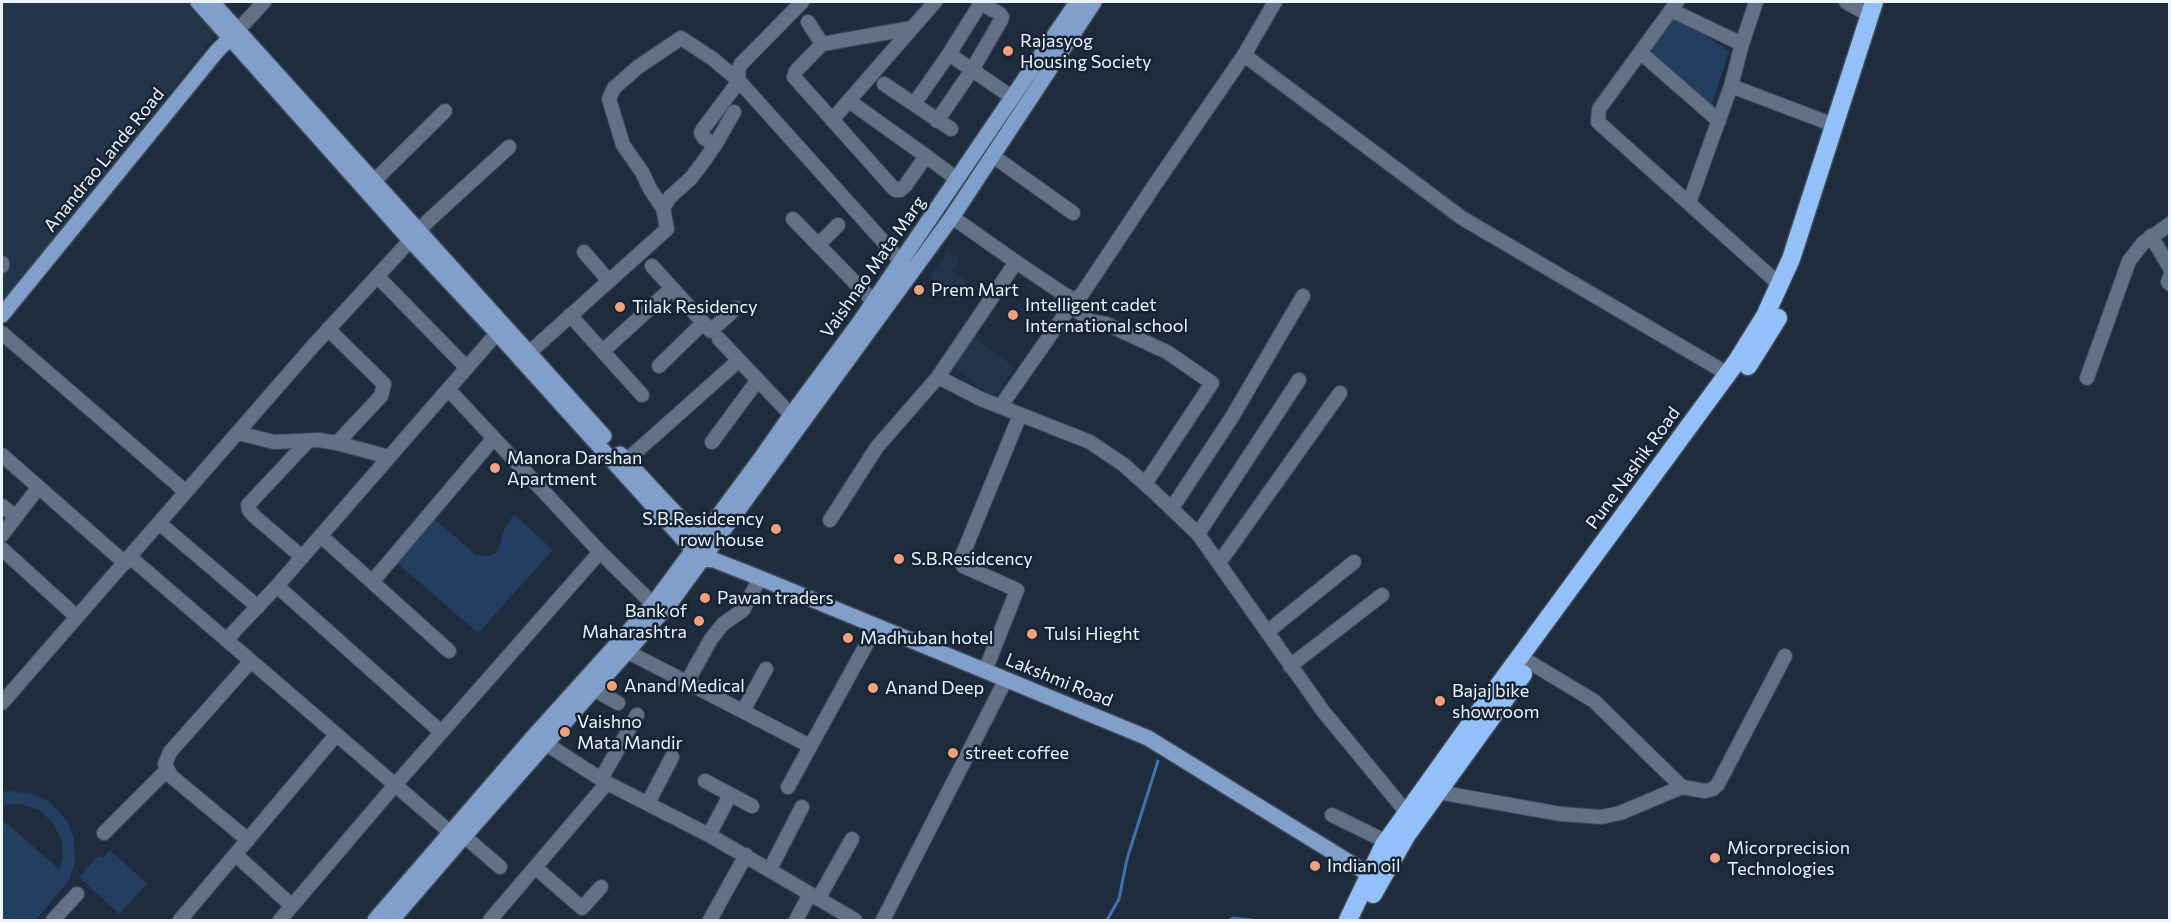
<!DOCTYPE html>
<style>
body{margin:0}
#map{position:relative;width:2171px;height:922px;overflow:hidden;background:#1f2c3d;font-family:Commissioner,sans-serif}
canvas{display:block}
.frame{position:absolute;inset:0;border:3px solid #eaf3fe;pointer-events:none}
</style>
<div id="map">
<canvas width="2171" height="922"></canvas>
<div class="frame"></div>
</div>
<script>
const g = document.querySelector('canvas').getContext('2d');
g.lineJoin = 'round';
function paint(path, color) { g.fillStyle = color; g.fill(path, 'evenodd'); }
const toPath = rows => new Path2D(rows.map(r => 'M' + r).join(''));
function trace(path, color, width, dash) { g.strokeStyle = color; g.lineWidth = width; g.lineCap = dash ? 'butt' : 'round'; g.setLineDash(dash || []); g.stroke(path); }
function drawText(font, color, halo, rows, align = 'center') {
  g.font = font + ' Commissioner,sans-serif'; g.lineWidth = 5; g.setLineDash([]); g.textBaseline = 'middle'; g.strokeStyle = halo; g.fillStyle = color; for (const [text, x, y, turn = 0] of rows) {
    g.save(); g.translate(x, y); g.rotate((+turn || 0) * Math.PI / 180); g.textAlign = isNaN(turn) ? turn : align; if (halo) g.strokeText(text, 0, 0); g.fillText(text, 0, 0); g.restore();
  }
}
const built = toPath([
 [2,2,192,2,219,30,2,305],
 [948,251,960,260,952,272,969,281,965,287,967,289,958,302,936,287,938,284,929,278],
 [972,335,1015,368,994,398,951,365]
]);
const green = toPath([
 [1676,19,1680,19,1729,51,1712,105,1708,105,1653,56,1652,47,1671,20],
 [514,514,553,550,478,633,395,561,432,517,476,555,490,556,498,551,504,530],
 [8,791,33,794,50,802,67,821,74,838,75,863,69,880,36,920,2,920,2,819,60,870,63,856,62,841,53,823,39,810,20,804,2,805,2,792],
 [110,850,147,884,119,914,79,877,99,855,103,858]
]);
const stream = toPath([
 [1107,920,1119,899,1127,859,1158,761],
 [1230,920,1233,918,1251,920]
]);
const minor = toPath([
 [802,2,741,64,738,70,739,81,908,269],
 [1677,2,1599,109,1598,122,1780,285],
 [1846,2,1869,15],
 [1671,10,1742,44],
 [808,22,822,44],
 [912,28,822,44,796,71,794,77,895,190,900,190,905,186,926,156,957,179],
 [238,30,264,2],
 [1641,53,1719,121],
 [949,54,1013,98],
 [1244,55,1462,218,1728,374],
 [884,84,951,129],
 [1731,86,1834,125],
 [849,101,926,156],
 [914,104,949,54,979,6,982,4,1000,14,1002,17,1001,20,972,70,937,121],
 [832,120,935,2],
 [993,156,1073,213],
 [368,187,445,111],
 [1689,203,1731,86,1742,44,1756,2],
 [663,208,650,189,642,172,623,145,609,99,614,88,638,67,681,38,713,59,739,81,703,129,701,133,704,138,715,145],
 [793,219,873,301],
 [2151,236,2170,268],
 [818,245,838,225],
 [584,252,609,281],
 [1016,262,1065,295,1075,300,1082,294,1156,183,1244,55,1275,2],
 [2,263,2,266],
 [652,266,711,331,736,308],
 [2170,276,2168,282,2170,284],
 [378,277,467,368],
 [1075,300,1078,311,1090,321,1106,324,1167,352,1212,383,1145,484],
 [570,315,642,395],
 [328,329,384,384,381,396,337,443],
 [2,333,186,492],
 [719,339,791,415],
 [603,351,672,288],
 [521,360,667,229,663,208,670,197,691,178,701,165,715,145,734,112],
 [659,366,703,323],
 [938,377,981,399,1090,442,1124,465,1154,492,1198,534,1323,711,1407,813],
 [2087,378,2129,261,2143,243,2170,224],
 [448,389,600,552,653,604],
 [1000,407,1075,300],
 [238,433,274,442,319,440,337,443,389,457],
 [712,442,757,381],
 [2,455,125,563],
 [619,467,738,361],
 [2,506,16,517],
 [1172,508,1232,417,1303,296],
 [830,520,877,447,938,377,1016,262,952,217],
 [159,523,258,607],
 [1198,534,1299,380],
 [2,535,38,488],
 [321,536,449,651],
 [2,549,77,617],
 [130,557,458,839],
 [302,557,254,516,249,510,248,505,308,441],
 [1219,563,1340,393],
 [372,582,494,438],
 [277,586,441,732],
 [1267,632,1354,562],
 [226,640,277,586,504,325],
 [628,652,810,746],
 [1531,663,1594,701,1682,787],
 [1290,666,1382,595],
 [985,671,1017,590,963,566,960,561,1020,415],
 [687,682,711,639,723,624,743,610,760,578],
 [595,690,618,703],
 [2,703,313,346,428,221,509,147],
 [743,711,766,669],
 [537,738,607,783,709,835,855,920],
 [601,779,637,715],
 [705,781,752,806],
 [788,787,876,627],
 [1438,792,1561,814,1601,817,1620,813,1682,787,1705,791,1713,789,1718,784,1785,656],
 [648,803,672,757],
 [1332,815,1387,842],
 [104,833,167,770],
 [709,835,730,795],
 [464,836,500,867],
 [248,840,171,776,165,764,170,752,250,662],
 [236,855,292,906],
 [536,868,582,908,601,887],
 [770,869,802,807],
 [818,899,852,839],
 [53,920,77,894],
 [180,920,336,735],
 [280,920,395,785,600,552],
 [490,920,607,783],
 [710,920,746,855],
 [796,920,810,894],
 [883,920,1006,679]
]);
const major = toPath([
 [198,2,410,240,497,333,682,538,703,559,714,560,760,578,1148,738,1378,880],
 [212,2,604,436],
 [2,315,217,51,237,31],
 [620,454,708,548],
 [375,920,534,736,653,604,761,458,791,415,859,323,1077,2],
 [392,920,460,841,671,602,952,217,1094,2]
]);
const highway = toPath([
 [1748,366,1778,318],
 [1373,894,1406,836,1523,674],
 [1348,920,1384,845,1474,719,1737,361,1765,316,1791,259,1874,2]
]);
const markers = [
 [1008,51,6,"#f1a17d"],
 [919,290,6,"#f1a17d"],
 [620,307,6,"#f1a17d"],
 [1013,315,6,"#f1a17d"],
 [495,468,6,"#f1a17d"],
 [776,529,6,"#f1a17d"],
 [899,559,6,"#f1a17d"],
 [705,598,6,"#f1a17d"],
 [699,621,6,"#f1a17d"],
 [1032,634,6,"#f1a17d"],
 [848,638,6,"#f1a17d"],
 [612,686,6,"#f1a17d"],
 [873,688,6,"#f1a17d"],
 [1440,701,6,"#f1a17d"],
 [565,732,6,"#f1a17d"],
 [953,753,6,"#f1a17d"],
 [1715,858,6,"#f1a17d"],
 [1315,866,6,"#f1a17d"]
];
const poiNames = [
 ["Rajasyog",1020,41],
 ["Housing Society",1020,62],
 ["Prem Mart",931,290],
 ["Intelligent cadet",1025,305],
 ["International school",1025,326],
 ["Tilak Residency",632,307],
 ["Manora Darshan",507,458],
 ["Apartment",507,479],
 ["S.B.Residcency",764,519,"right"],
 ["row house",764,540,"right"],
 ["S.B.Residcency",911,559],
 ["Pawan traders",717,598],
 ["Bank of",687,611,"right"],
 ["Maharashtra",687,632,"right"],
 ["Tulsi Hieght",1044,634],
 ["Madhuban hotel",860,638],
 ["Anand Medical",624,686],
 ["Anand Deep",885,688],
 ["Bajaj bike",1452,691],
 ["showroom",1452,712],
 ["Vaishno",577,722],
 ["Mata Mandir",577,743],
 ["street coffee",965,753],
 ["Micorprecision",1727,848],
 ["Technologies",1727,869],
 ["Indian oil",1327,866]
];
const streetNames = [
 ["Anandrao Lande Road",104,160,-51],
 ["Vaishnao Mata Marg",873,267,-55],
 ["Pune Nashik Road",1633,468,-54],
 ["Lakshmi Road",1059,680,22]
];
paint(built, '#23354b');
paint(green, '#223f62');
trace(stream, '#4072af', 3);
trace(minor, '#3e4a58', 16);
trace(major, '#3e4a58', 18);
trace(highway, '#3e4a58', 21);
trace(minor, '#627185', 14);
trace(major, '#80a0cb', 15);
trace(highway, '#94c0f9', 18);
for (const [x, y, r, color] of markers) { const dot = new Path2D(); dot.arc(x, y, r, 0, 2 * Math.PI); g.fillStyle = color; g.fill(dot); trace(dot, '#162333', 2); }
drawText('18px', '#eaf3fe', '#162333', poiNames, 'left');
drawText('18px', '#eaf3fe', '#162333', streetNames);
</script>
